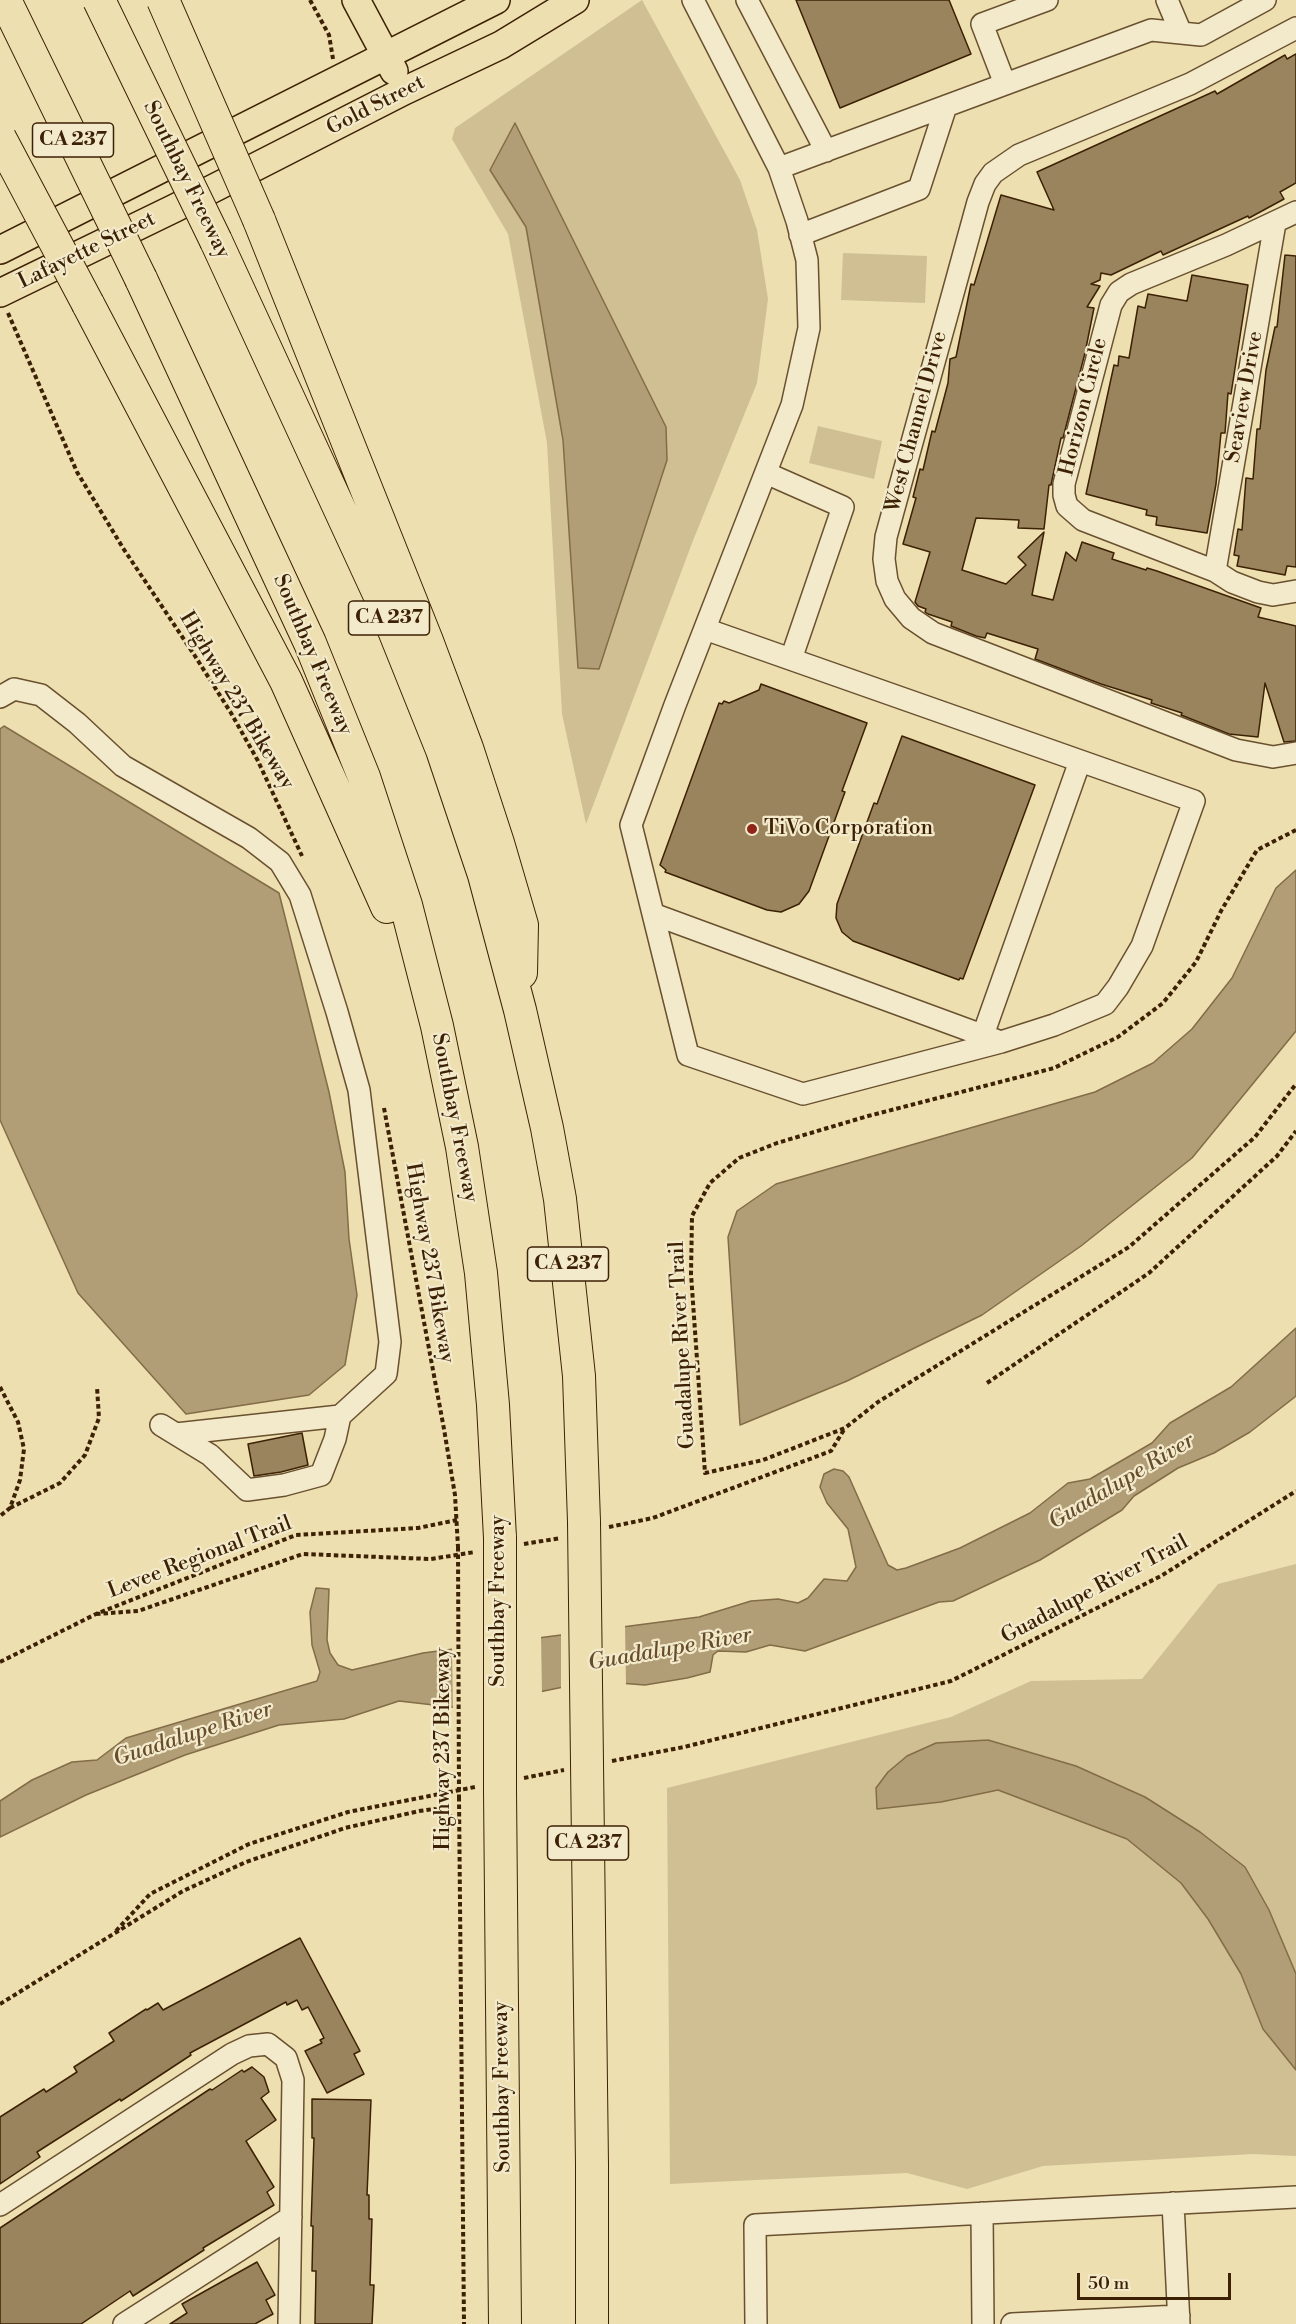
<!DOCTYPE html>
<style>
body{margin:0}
#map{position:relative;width:1296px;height:2324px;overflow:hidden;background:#eddfb0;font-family:"Libre Bodoni",serif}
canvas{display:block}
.scale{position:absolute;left:1077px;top:2273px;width:154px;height:27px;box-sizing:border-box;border:3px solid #3d2104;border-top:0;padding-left:8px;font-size:18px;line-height:21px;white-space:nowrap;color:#3d2104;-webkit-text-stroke:4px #f3eacc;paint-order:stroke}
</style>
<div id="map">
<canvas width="1296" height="2324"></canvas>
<div class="scale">50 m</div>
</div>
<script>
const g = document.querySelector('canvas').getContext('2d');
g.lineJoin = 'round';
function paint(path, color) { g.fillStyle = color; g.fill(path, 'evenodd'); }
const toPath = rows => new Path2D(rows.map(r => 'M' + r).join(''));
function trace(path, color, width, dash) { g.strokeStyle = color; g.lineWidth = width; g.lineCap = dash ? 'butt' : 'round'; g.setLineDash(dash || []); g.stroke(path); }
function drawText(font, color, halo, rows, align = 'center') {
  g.font = font + ' "Libre Bodoni",serif'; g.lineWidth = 4.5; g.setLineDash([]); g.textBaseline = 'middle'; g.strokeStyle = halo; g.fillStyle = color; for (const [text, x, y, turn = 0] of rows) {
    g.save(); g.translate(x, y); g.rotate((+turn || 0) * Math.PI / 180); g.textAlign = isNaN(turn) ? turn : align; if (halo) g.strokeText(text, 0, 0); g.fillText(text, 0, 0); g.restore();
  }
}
const green = toPath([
 [642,0,740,180,757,230,768,299,757,383,694,538,586,824,562,714,547,443,508,234,452,139,455,128],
 [843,253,927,256,925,303,841,300],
 [818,426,882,441,874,479,809,463],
 [1296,1564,1296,2156,1253,2154,1043,2166,967,2189,907,2173,670,2184,667,1788,951,1717,1031,1681,1142,1679,1218,1584]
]);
const water = toPath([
 [515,123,666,427,667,460,599,669,578,668,563,440,526,227,490,170,515,123],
 [4,726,279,893,329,1092,345,1172,349,1239,357,1295,345,1365,309,1395,186,1414,78,1293,0,1120,0,729,4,726],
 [1296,870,1296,1031,1192,1158,1081,1246,982,1315,847,1381,740,1425,728,1237,737,1211,776,1184,1095,1092,1153,1063,1192,1029,1232,978,1276,888,1296,870],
 [1296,1328,1296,1396,1250,1432,1214,1453,1178,1468,1134,1496,1122,1510,1040,1560,953,1601,939,1602,805,1651,770,1645,746,1652,718,1651,713,1655,710,1672,687,1678,645,1685,593,1681,460,1708,399,1701,344,1719,279,1725,185,1755,86,1795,0,1837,0,1801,32,1780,72,1762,97,1760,126,1738,317,1681,320,1672,312,1645,310,1612,316,1588,329,1589,327,1640,330,1653,338,1665,352,1670,423,1653,699,1617,751,1601,778,1599,798,1603,808,1598,824,1579,847,1581,856,1567,848,1529,827,1503,820,1487,824,1474,834,1469,843,1471,849,1477,888,1565,897,1570,906,1568,960,1548,1030,1513,1068,1483,1090,1479,1152,1443,1170,1423,1231,1387,1296,1328],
 [988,1740,1076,1766,1145,1797,1200,1832,1245,1867,1269,1910,1296,1974,1296,2070,1263,2029,1241,1974,1208,1919,1181,1883,1127,1839,998,1790,941,1802,877,1809,876,1788,888,1772,907,1756,936,1743,988,1740]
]);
const pier = toPath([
 [625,1624,626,1686,593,1684,561,1691,561,1632],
 [541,1635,542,1695,460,1711,453,1710,452,1646]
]);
const building = toPath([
 [796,0,949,0,971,54,840,108,796,0],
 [1296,54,1296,183,1280,192,1284,199,1249,218,1248,216,1163,255,1161,251,1111,275,1101,273,1100,280,1091,284,1100,286,1087,307,1094,308,1085,353,1063,438,1061,438,1051,485,1049,485,1044,529,1018,528,1019,520,976,518,962,570,1006,584,1026,565,1018,557,1044,532,1032,595,1053,600,1066,552,1076,561,1082,542,1114,553,1112,559,1146,570,1147,568,1157,571,1261,608,1258,617,1296,626,1296,741,1284,742,1265,683,1258,737,1229,734,1181,715,1182,713,1151,703,1152,700,1101,684,1035,659,1038,649,987,633,985,638,976,636,951,626,952,622,928,614,925,612,926,609,918,606,915,602,930,552,903,544,916,498,913,497,920,469,923,470,932,431,935,432,948,383,950,359,956,357,971,284,974,285,1001,195,1054,210,1037,172,1215,91,1217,94,1285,55,1287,59,1296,54],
 [1285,255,1296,256,1296,567,1287,566,1285,575,1237,566,1239,556,1234,555,1238,529,1242,530,1246,478,1253,479,1257,429,1260,429,1266,370,1275,327,1277,327,1285,255],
 [1192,275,1248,285,1231,394,1228,393,1225,433,1221,433,1216,484,1207,533,1156,525,1157,517,1146,515,1147,510,1086,494,1114,365,1118,366,1119,356,1129,358,1138,306,1145,308,1148,294,1187,301,1192,275],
 [761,684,867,723,842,791,845,792,809,891,799,904,781,912,767,910,665,872,666,870,660,865,719,703,722,704,724,701,729,703,759,690,761,684],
 [902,736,1035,785,963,979,960,978,959,980,853,941,842,932,836,918,837,904,874,803,877,804,902,736],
 [302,1433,308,1465,281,1472,254,1476,248,1444,302,1433],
 [300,1938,360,2051,354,2054,364,2074,327,2093,305,2051,322,2043,320,2040,324,2038,308,2007,302,2010,297,2000,287,2005,286,2002,190,2053,191,2055,121,2101,120,2099,37,2152,40,2157,0,2184,0,2117,44,2089,46,2092,77,2072,74,2067,114,2041,109,2033,146,2009,147,2010,158,2003,163,2010,300,1938],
 [252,2067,264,2077,269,2092,261,2098,276,2120,246,2141,274,2187,267,2192,274,2205,203,2248,204,2250,133,2296,130,2291,81,2324,0,2324,0,2228,210,2089,212,2090,242,2070,244,2072,252,2067],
 [312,2099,371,2100,367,2195,369,2195,369,2219,372,2219,370,2285,374,2285,372,2324,315,2324,316,2271,312,2271,313,2226,311,2226,314,2138,312,2138,312,2099],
 [257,2262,275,2295,266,2300,273,2314,255,2324,170,2324,187,2313,182,2304,257,2262]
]);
const path = toPath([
 [310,0,329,35,333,59],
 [8,313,77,472,123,548,195,656,231,713,258,761,302,856],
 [1296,830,1257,850,1221,911,1196,962,1163,1003,1118,1037,1054,1068,868,1116,777,1143,739,1158,710,1183,692,1216,691,1274,705,1473,763,1460,845,1428,878,1402,1129,1247,1255,1137,1296,1084],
 [384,1108,444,1429,455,1495,458,1547],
 [987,1383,1149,1273,1277,1156,1296,1131],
 [0,1387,18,1422,24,1449,20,1480,10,1508,0,1516],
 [10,1508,60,1483,85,1455,99,1418,97,1387],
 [609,1527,653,1518,831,1451,845,1428],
 [524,1544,561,1538],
 [96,1614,138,1611,303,1554,431,1559,475,1552],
 [0,1662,96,1614,296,1535,418,1528,457,1520],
 [612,1761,684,1747,951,1681,1161,1576,1296,1491],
 [524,1778,564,1770],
 [459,1797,464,2324],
 [116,1931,150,1894,249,1844,348,1812,475,1787],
 [0,2004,183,1891,246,1862,345,1828,419,1811,434,1809,444,1811,459,1822]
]);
const minor = toPath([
 [693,0,779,168,797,221,807,260,809,328,792,405,675,705,631,825,688,1055,803,1094,1001,1042,1054,1025,1105,1004,1118,987,1142,946,1194,801,705,629],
 [747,0,826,151],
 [1167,0,1181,33],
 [1296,28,1190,84,1019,155,993,173,985,184,978,202,886,537,884,559,887,581,895,599,911,618,933,633,1236,750,1273,757,1296,753],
 [1005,84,982,24,1047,0],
 [779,168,1151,30,1201,35,1265,0],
 [1296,212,1226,245,1131,284,1119,292,1111,305,1064,484,1064,495,1067,506,1083,520,1215,571,1232,582,1258,592,1273,595,1296,591],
 [800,235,919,189,946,106],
 [766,473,843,507,791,659],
 [1215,571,1275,223],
 [0,697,14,689,41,695,77,723,123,766,249,838,280,862,300,895,337,1012,359,1090,390,1342,386,1374,340,1416,335,1439,321,1475,284,1485,247,1490,210,1455,161,1425],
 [653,914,1001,1042],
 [983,1035,1080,761],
 [176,1434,340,1416],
 [1173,2203,1179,2324],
 [0,2205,232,2054,249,2046,268,2044,286,2058,293,2080,289,2324],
 [982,2213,983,2324],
 [124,2324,291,2217],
 [756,2324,755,2225,1296,2197],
 [1012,2324,1179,2316]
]);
const major = toPath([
 [356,0,394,71],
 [0,250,496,0],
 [0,293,175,208,404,91,501,45,575,0]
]);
const highway = toPath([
 [259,220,427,641,467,748,498,843,522,925,521,973],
 [216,241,383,603,442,750,484,875,520,1010,547,1128,560,1199,579,1376,584,1522],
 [141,279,310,643,364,777,406,905,437,1026,462,1147,481,1273,493,1405,500,1538],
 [88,304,286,681,387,907],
 [500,1790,505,2324],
 [592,2324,592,2165]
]);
const pathBridge = toPath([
 [458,1547,459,1797]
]);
const highwayBridge = toPath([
 [5,0,141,279],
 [99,0,216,241],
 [163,0,259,220],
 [0,138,88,304],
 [584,1522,592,2165],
 [500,1790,500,1538]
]);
const markers = [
 [752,829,6,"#8f2418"]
];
const shields = [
 [73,140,81],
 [389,618,81],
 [568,1264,81],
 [588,1843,81]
];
const shieldNames = [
 ["CA 237",73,140],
 ["CA 237",389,618],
 ["CA 237",568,1264],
 ["CA 237",588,1843]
];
const streetNames = [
 ["Gold Street",376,106,-27],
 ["Southbay Freeway",186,180,64],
 ["Lafayette Street",87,251,-26],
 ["Seaview Drive",1245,397,-80],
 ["Horizon Circle",1084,407,-76],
 ["West Channel Drive",917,422,-75],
 ["Southbay Freeway",312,655,67],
 ["Highway 237 Bikeway",236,701,59],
 ["Southbay Freeway",454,1118,79],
 ["Highway 237 Bikeway",429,1263,80],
 ["Guadalupe River Trail",683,1345,-93],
 ["Levee Regional Trail",200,1558,-21],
 ["Guadalupe River Trail",1095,1590,-28],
 ["Southbay Freeway",499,1601,-90],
 ["Highway 237 Bikeway",444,1749,-90],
 ["Southbay Freeway",503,2087,-91]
];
const poiNames = [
 ["TiVo Corporation",764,829]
];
const waterNames = [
 ["Guadalupe River",1122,1482,-31],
 ["Guadalupe River",670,1650,-10],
 ["Guadalupe River",193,1735,-18]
];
paint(green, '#cfbf93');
paint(water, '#b19e76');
trace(water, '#836c48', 1.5);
paint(pier, '#eddfb0');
paint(building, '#99845d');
trace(building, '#3d2104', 1.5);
trace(minor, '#69502f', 24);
trace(major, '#3d2104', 30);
trace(highway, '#3d2104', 34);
trace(path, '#3d2104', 4, [4.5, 3]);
trace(minor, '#f3eacc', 21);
trace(major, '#eddfb0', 27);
trace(highway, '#eddfb0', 32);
trace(highwayBridge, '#3d2104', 34, []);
trace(pathBridge, '#3d2104', 4, [4.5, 3]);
trace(highwayBridge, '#eddfb0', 32);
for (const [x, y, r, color] of markers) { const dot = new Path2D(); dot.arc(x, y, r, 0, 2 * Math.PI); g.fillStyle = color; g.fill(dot); trace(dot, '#f3eacc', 2); }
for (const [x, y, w] of shields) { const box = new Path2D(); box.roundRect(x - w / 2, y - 17, w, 34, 4.5); g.fillStyle = '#f3eacc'; g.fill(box); trace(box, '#3d2104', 1.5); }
drawText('bold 20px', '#3d2104', null, shieldNames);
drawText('21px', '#3d2104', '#f3eacc', streetNames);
drawText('21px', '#3d2104', '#f3eacc', poiNames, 'left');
drawText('italic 22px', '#664d2c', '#f3eacc', waterNames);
</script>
